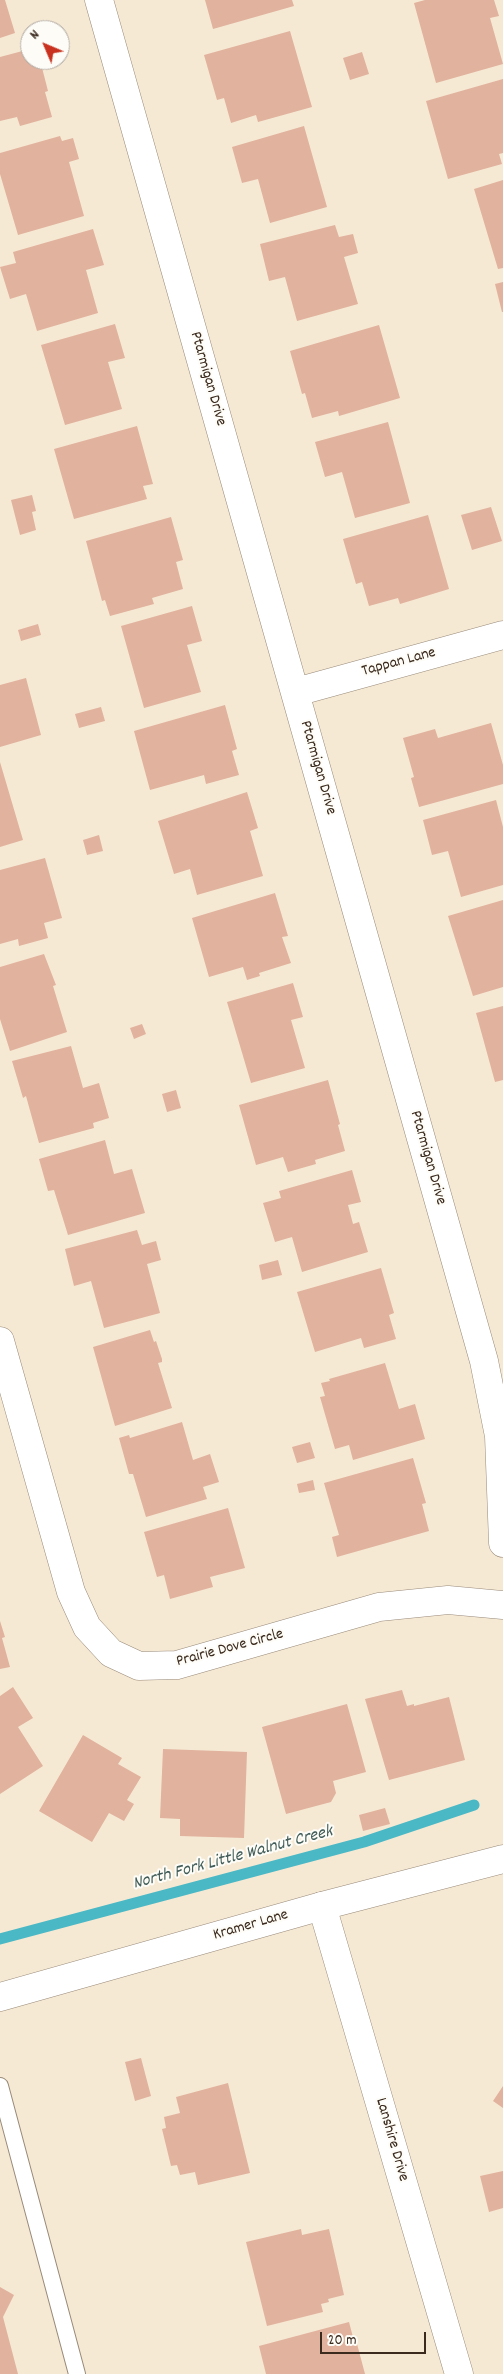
<!DOCTYPE html>
<style>
body{margin:0}
#map{position:relative;width:503px;height:2374px;overflow:hidden;background:#f6e9d4;font-family:Dekko,sans-serif}
canvas{display:block}
.north{position:absolute;left:20px;top:20px;width:50px;height:50px;box-sizing:border-box;background:#fdfcf7;border:1px solid #afa8a0;border-radius:50%;rotate:315deg;font-size:14px;font-weight:700;line-height:20px;text-align:center;color:#3b2a1e}
.north::after{content:'';display:block;margin:auto;width:18px;height:22px;background:#c8321e;clip-path:polygon(50% 0,100% 100%,50% 72%,0 100%)}
.scale{position:absolute;left:320px;top:2332px;width:106px;height:22px;box-sizing:border-box;border:2px solid #3b2a1e;border-top:0;padding-left:6px;font-size:15px;line-height:18px;white-space:nowrap;color:#3b2a1e;-webkit-text-stroke:4px #fdfcf7;paint-order:stroke}
</style>
<div id="map">
<canvas width="503" height="2374"></canvas>
<div class="north">N</div>
<div class="scale">20 m</div>
</div>
<script>
const g = document.querySelector('canvas').getContext('2d');
g.lineJoin = 'round';
const toPath = rows => new Path2D(rows.map(r => 'M' + r).join(''));
function trace(path, color, width, dash) { g.strokeStyle = color; g.lineWidth = width; g.lineCap = dash ? 'butt' : 'round'; g.setLineDash(dash || []); g.stroke(path); }
function paint(path, color) { g.fillStyle = color; g.fill(path, 'evenodd'); }
function drawText(font, color, halo, rows, align = 'center') {
  g.font = font + ' Dekko,sans-serif'; g.lineWidth = 4; g.setLineDash([]); g.textBaseline = 'middle'; g.strokeStyle = halo; g.fillStyle = color; for (const [text, x, y, turn = 0] of rows) {
    g.save(); g.translate(x, y); g.rotate((+turn || 0) * Math.PI / 180); g.textAlign = isNaN(turn) ? turn : align; if (halo) g.strokeText(text, 0, 0); g.fillText(text, 0, 0); g.restore();
  }
}
const stream = toPath([
 [0,1939,364,1842,474,1805]
]);
const building = toPath([
 [0,0,5,0,15,33,0,38],
 [205,0,292,0,294,6,213,29],
 [425,0,494,0,499,16,490,18,503,64,436,83,414,3],
 [290,31,312,107,258,122,256,115,231,123,224,98,217,100,204,55],
 [30,49,30,60,40,60,48,91,45,92,52,117,20,126,17,117,0,121,0,57],
 [362,52,369,74,350,80,343,58],
 [503,79,503,153,499,154,502,164,448,179,426,101],
 [304,126,327,207,270,223,258,179,242,183,232,147],
 [60,136,62,141,73,138,79,159,69,162,84,216,18,235,0,174,0,153],
 [503,180,503,268,498,269,474,189],
 [335,225,339,237,353,234,358,253,344,257,358,304,297,321,285,277,269,281,260,244],
 [93,229,104,265,86,270,98,313,37,331,26,294,10,299,0,267,16,263,13,252],
 [503,282,503,312,502,312,495,284],
 [115,324,125,358,108,362,122,409,65,425,41,345],
 [379,325,400,398,339,416,338,411,312,418,305,393,302,394,290,351],
 [388,422,410,503,355,518,342,472,325,477,315,442],
 [137,426,153,484,143,486,147,499,74,519,54,449],
 [32,495,36,511,32,512,36,530,20,535,11,500],
 [491,507,502,541,472,550,461,515],
 [428,515,449,589,400,604,398,598,369,606,362,582,356,584,343,539],
 [171,517,183,560,176,562,183,589,152,598,154,604,110,616,105,600,102,601,86,541],
 [192,606,202,641,187,645,201,692,144,708,121,626],
 [38,624,41,635,21,641,18,630],
 [26,678,41,735,0,747,0,685],
 [225,705,237,749,232,751,239,775,206,784,204,775,150,790,134,731],
 [101,707,105,721,79,728,75,714],
 [491,723,503,765,503,784,419,807,411,778,414,777,403,738,435,729,438,738],
 [0,762,23,840,0,847],
 [247,792,258,828,250,831,263,876,197,895,190,869,174,874,158,821],
 [496,800,503,827,503,885,461,897,448,851,432,855,423,820],
 [99,835,103,851,87,855,83,840],
 [45,858,62,918,44,923,48,938,19,946,18,939,0,944,0,870],
 [275,893,288,936,282,937,291,963,259,973,260,976,247,980,243,967,209,977,192,918],
 [503,900,503,987,473,996,448,916],
 [44,954,56,985,53,986,67,1032,10,1051,0,1019,0,967],
 [293,983,303,1017,291,1020,305,1068,251,1083,227,1002],
 [503,1006,503,1080,495,1082,476,1013],
 [142,1024,146,1034,134,1039,130,1028],
 [71,1046,83,1088,99,1083,109,1118,93,1123,94,1128,39,1143,26,1096,23,1098,12,1061],
 [328,1080,340,1124,338,1125,345,1151,315,1160,316,1164,288,1172,283,1157,256,1165,239,1105],
 [176,1090,181,1108,167,1112,162,1094],
 [105,1140,114,1174,132,1169,145,1213,68,1235,54,1190,48,1191,39,1159],
 [352,1170,361,1202,348,1205,353,1224,359,1222,368,1252,302,1272,292,1237,275,1242,263,1203,281,1198,279,1191],
 [137,1230,142,1245,156,1241,161,1260,147,1264,160,1313,104,1328,91,1281,74,1286,65,1249],
 [278,1260,282,1275,262,1280,259,1265],
 [381,1268,394,1313,389,1315,396,1339,364,1348,361,1338,315,1352,297,1292],
 [150,1330,154,1342,156,1341,162,1359,162,1362,158,1363,172,1408,115,1426,93,1347],
 [385,1363,399,1409,415,1404,425,1439,353,1460,349,1445,335,1449,320,1397,325,1396,321,1383,330,1381,329,1379],
 [182,1422,193,1460,210,1454,219,1482,203,1487,207,1499,146,1517,133,1474,129,1474,119,1438,129,1435,130,1438],
 [310,1442,315,1458,297,1463,292,1447],
 [413,1458,426,1503,422,1504,429,1531,337,1557,332,1537,339,1535,324,1483],
 [313,1480,315,1490,299,1493,297,1484],
 [228,1508,245,1568,210,1577,213,1587,170,1599,164,1575,157,1577,144,1532],
 [0,1621,5,1637,2,1638,10,1667,0,1669],
 [13,1687,33,1718,18,1727,43,1766,0,1794,0,1696],
 [402,1690,407,1706,414,1704,414,1706,449,1697,465,1760,389,1780,365,1699],
 [347,1704,366,1772,333,1781,336,1793,331,1802,286,1814,262,1727],
 [83,1735,122,1758,118,1764,141,1777,127,1800,134,1804,124,1821,109,1813,92,1842,39,1811],
 [163,1749,247,1752,244,1838,180,1836,180,1819,160,1818],
 [385,1808,390,1824,363,1831,359,1815],
 [141,2058,151,2096,135,2101,125,2062],
 [228,2083,250,2173,198,2185,195,2172,180,2175,177,2165,171,2166,162,2129,166,2128,164,2117,180,2113,176,2097],
 [503,2086,503,2108,493,2101],
 [503,2171,503,2208,489,2212,480,2176],
 [301,2229,302,2235,329,2229,344,2295,328,2299,329,2302,321,2304,323,2312,267,2326,246,2242],
 [0,2287,14,2295,3,2317,18,2374,0,2374],
 [349,2322,354,2341,356,2340,365,2374,266,2374,259,2346]
]);
const lane = toPath([
 [0,2086,77,2374]
]);
const street = toPath([
 [99,0,484,1361,499,1436,503,1543],
 [296,692,503,635],
 [0,1341,71,1592,87,1627,111,1653,139,1666,177,1665,379,1607,448,1600,503,1605],
 [322,1906,459,2374]
]);
const secondary = toPath([
 [0,1997,322,1906,503,1859]
]);
const streetNames = [
 ["Ptarmigan Drive",207,379,74],
 ["Tappan Lane",399,663,-15],
 ["Ptarmigan Drive",317,768,74],
 ["Ptarmigan Drive",427,1158,74],
 ["Prairie Dove Circle",230,1649,-15],
 ["Kramer Lane",251,1926,-16],
 ["Lanshire Drive",391,2140,74]
];
const waterNames = [
 ["North Fork Little Walnut Creek",233,1859,-15]
];
trace(stream, '#4bb8c5', 11);
paint(building, '#e1b29d');
trace(lane, '#988a79', 18);
trace(street, '#988a79', 29);
trace(secondary, '#988a79', 29);
trace(lane, '#fff', 16);
trace(street, '#fff', 28);
trace(secondary, '#fff', 28);
drawText('16px', '#3b2a1e', '#fdfcf7', streetNames);
drawText('italic 18px', '#415c58', '#fdfcf7', waterNames);
</script>
